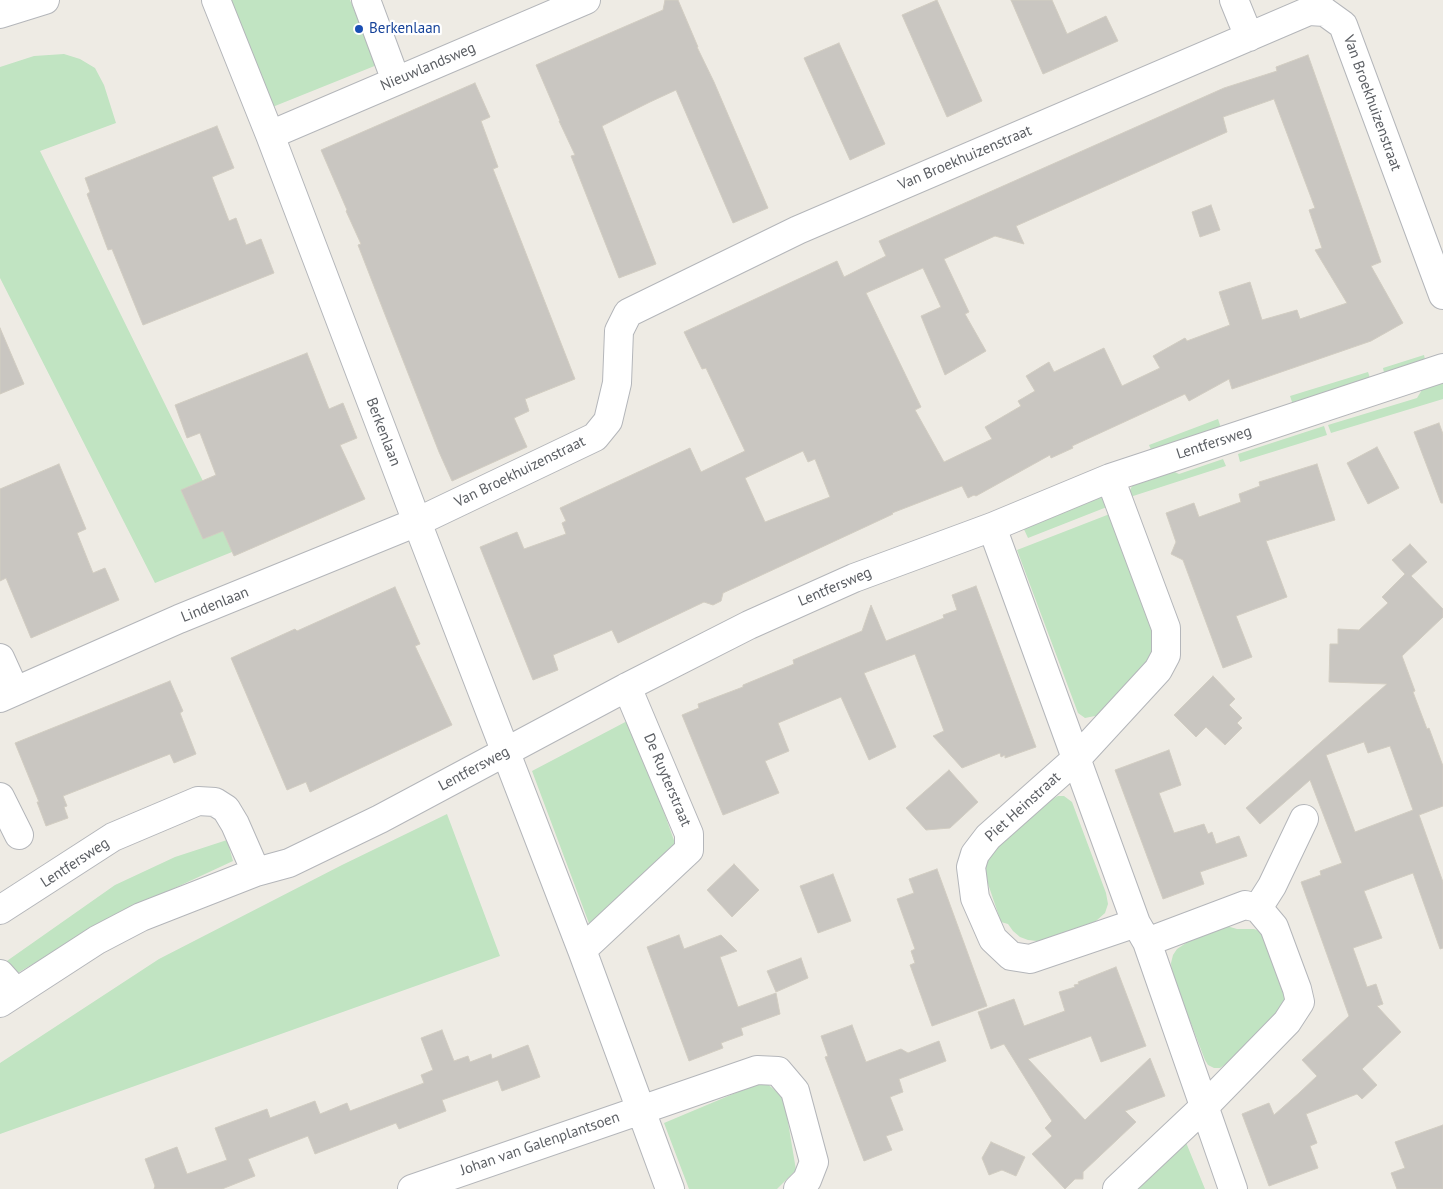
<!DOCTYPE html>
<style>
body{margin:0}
canvas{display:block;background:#eeebe4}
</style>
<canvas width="1443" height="1189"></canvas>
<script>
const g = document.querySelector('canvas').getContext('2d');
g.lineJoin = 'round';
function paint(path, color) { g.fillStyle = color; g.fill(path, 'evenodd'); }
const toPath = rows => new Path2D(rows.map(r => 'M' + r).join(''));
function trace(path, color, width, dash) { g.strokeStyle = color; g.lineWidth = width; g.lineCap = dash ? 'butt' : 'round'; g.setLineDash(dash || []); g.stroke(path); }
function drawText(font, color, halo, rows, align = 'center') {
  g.font = font + ' "PT Sans",sans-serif'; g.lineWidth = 4.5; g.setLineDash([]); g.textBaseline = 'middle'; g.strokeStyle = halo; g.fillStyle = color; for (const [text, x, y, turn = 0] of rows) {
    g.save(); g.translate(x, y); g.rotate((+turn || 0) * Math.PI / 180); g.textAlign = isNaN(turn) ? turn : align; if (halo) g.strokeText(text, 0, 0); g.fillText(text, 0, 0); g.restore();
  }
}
const green = toPath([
 [227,0,350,0,377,65,270,108],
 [64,54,80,59,95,68,104,85,116,123,40,151,237,550,155,583,0,278,0,67,34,56],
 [1424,355,1426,364,1385,377,1383,368],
 [1368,372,1371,381,1293,405,1290,396],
 [1443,380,1443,399,1331,433,1328,425,1417,398,1425,385],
 [1218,419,1221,428,1152,452,1149,445],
 [1324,426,1327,435,1240,462,1238,454],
 [1223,459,1226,466,1130,497,1129,492,1134,482,1166,468,1179,474],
 [1099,494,1117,503,1028,538,1022,525],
 [1120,510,1163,651,1099,722,1095,716,1085,718,1078,713,1017,550],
 [631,719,676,846,590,926,532,771],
 [1048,795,1053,799,1058,796,1064,796,1072,802,1106,893,1108,904,1105,913,1096,921,1098,927,1043,946,1037,941,1028,940,1020,937,1013,931,1008,924,1001,922,985,875,988,856],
 [447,814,500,956,0,1134,0,1063,159,959,342,865],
 [227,840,233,861,121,913,14,975,4,963,115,885,175,857],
 [1223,922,1230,927,1237,929,1254,929,1264,933,1296,994,1231,1069,1226,1064,1220,1068,1214,1068,1208,1065,1205,1060,1172,974,1171,963,1173,955,1177,949,1186,943,1184,936],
 [764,1081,784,1098,796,1170,777,1189,689,1189,664,1123],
 [1185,1140,1205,1189,1136,1189]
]);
const building = toPath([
 [665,0,678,0,698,47,697,47,714,82,768,208,733,223,676,90,650,102,602,126,656,264,619,278,571,156,575,155,559,121,560,121,536,65,663,10,665,0],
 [937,0,982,101,947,117,902,15,937,0],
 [1011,0,1052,0,1067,34,1106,16,1118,41,1043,74,1011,0],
 [839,43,885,144,850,160,804,58,839,43],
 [1308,55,1381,262,1371,266,1403,323,1371,341,1232,389,1229,379,1189,401,1185,394,1072,446,1073,448,1051,458,1050,455,976,496,974,495,968,498,962,486,892,513,893,514,723,593,721,601,713,605,704,602,618,643,612,630,553,655,558,670,533,680,480,547,517,532,524,549,566,534,562,523,566,521,560,508,690,448,701,472,745,451,706,368,702,369,684,332,837,261,844,277,886,256,879,241,1224,88,1277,71,1276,67,1308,55],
 [1274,99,1315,208,1309,210,1322,248,1315,250,1347,303,1300,319,1297,310,1262,320,1250,282,1219,292,1230,325,1187,341,1185,338,1153,356,1160,368,1122,386,1104,348,1054,372,1049,362,1026,376,1035,391,1018,401,1021,406,985,427,992,439,944,462,915,410,921,407,866,293,923,268,941,307,921,316,945,375,986,351,965,314,969,312,944,259,995,236,1024,244,1016,226,1227,132,1223,117,1274,99],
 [803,451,808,462,815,459,830,497,765,522,745,478,803,451],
 [475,83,490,117,481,121,498,167,493,169,575,379,525,399,529,411,514,418,527,447,452,481,439,452,384,312,358,245,361,244,346,211,347,210,321,150,475,83],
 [217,126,234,168,212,177,229,221,236,218,246,245,261,239,274,273,143,325,112,249,108,250,87,194,90,192,85,178,217,126],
 [1211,205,1220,230,1200,237,1192,212,1211,205],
 [0,328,24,384,0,394,0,328],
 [307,353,329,409,343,403,357,438,340,445,365,499,234,556,223,531,203,539,181,490,216,475,200,433,187,438,175,405,307,353],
 [1439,423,1443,434,1443,503,1441,503,1414,432,1439,423],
 [1377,447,1399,488,1368,504,1347,463,1377,447],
 [59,464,86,529,77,533,93,573,105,568,119,600,31,638,6,578,0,581,0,489,59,464],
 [1317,464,1335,520,1266,541,1287,597,1236,616,1252,657,1223,668,1183,560,1171,554,1176,542,1166,513,1194,503,1199,517,1241,502,1239,494,1260,486,1259,482,1317,464],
 [1410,544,1427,562,1411,576,1443,609,1443,617,1402,656,1415,691,1413,692,1427,729,1429,728,1443,766,1443,806,1419,815,1443,882,1443,948,1440,949,1413,873,1364,891,1382,938,1353,948,1367,987,1376,984,1383,1004,1377,1006,1401,1032,1362,1069,1377,1085,1362,1099,1357,1094,1306,1114,1317,1143,1310,1146,1318,1168,1269,1186,1242,1114,1269,1103,1274,1115,1299,1093,1317,1076,1302,1060,1349,1016,1301,882,1321,875,1320,871,1342,863,1310,780,1260,824,1246,808,1387,684,1329,682,1330,644,1338,644,1338,629,1359,630,1388,603,1382,597,1405,574,1392,560,1410,544],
 [1364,742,1368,753,1390,746,1413,810,1355,832,1326,755,1364,742],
 [976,586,1036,747,1005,758,1005,755,1001,757,1000,753,962,768,933,736,944,731,915,654,864,673,896,747,869,760,841,697,778,723,789,751,765,761,779,793,723,815,682,715,699,708,698,704,743,687,743,685,794,664,793,660,862,631,871,605,886,641,944,618,943,615,957,610,952,595,976,586],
 [395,587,420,644,415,646,452,725,310,792,306,782,287,790,231,658,295,629,297,631,395,587],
 [1213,676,1235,699,1229,705,1242,718,1237,723,1242,728,1225,745,1206,727,1196,737,1174,715,1213,676],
 [170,681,183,711,180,713,196,754,174,763,170,754,63,796,67,806,64,807,68,818,46,826,37,802,39,802,15,743,170,681],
 [1169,750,1181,785,1159,793,1174,833,1204,824,1208,834,1212,832,1216,844,1239,836,1247,856,1200,872,1204,884,1163,899,1115,770,1169,750],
 [949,770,978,802,950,828,926,830,906,808,949,770],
 [734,864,759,890,732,917,707,890,734,864],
 [937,869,987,1006,932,1026,910,965,915,963,911,951,915,949,897,899,914,893,909,879,937,869],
 [833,874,851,921,818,933,800,886,833,874],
 [679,935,684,949,721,935,737,951,720,957,738,1007,776,993,780,1014,741,1028,743,1035,721,1043,723,1048,689,1061,647,947,679,935],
 [801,958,808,978,776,992,767,971,801,958],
 [1116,967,1146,1046,1101,1062,1091,1036,1028,1059,1085,1120,1150,1058,1165,1096,1125,1111,1136,1122,1083,1172,1083,1179,1075,1179,1065,1189,1032,1154,1052,1136,1045,1128,1052,1121,1004,1044,991,1049,978,1012,1014,999,1024,1026,1065,1011,1059,992,1075,987,1074,985,1079,984,1078,982,1116,967],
 [852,1025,866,1062,901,1049,908,1053,939,1041,946,1061,899,1079,903,1092,890,1097,903,1130,886,1136,892,1150,864,1161,825,1057,828,1056,821,1036,852,1025],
 [442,1030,454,1061,468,1056,470,1062,491,1054,492,1059,528,1045,540,1077,502,1091,498,1080,442,1100,446,1111,399,1129,396,1123,315,1154,308,1136,248,1159,255,1176,222,1189,154,1189,155,1186,145,1159,177,1147,187,1174,227,1160,215,1128,267,1109,270,1118,315,1101,320,1114,347,1103,350,1111,424,1083,421,1075,433,1070,421,1038,442,1030],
 [1443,1125,1443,1189,1397,1189,1391,1173,1405,1168,1395,1142,1443,1125],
 [991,1142,1025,1157,1016,1176,1002,1170,989,1175,982,1158,991,1142]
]);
const minor = toPath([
 [216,0,270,135,417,522,582,950,670,1189],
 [366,0,396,81],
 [1234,0,1249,37],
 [0,14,45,0],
 [270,135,586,0],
 [1110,478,1166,628,1166,655,1158,670,1077,758,988,837,975,854,971,867,975,898,993,939,1011,956,1030,959,1136,923],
 [992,527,1136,923,1147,942,1233,1189],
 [0,658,15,691],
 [0,698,179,619,417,522,595,437,608,421,617,383,619,331,628,313,798,230,1309,11,1325,12,1343,25,1443,295],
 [0,797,19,835],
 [1258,908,1272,886,1304,819],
 [0,910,113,837,198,801,215,802,226,809,235,824,256,872],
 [582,950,689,850,689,834,627,687],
 [0,974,16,992],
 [0,1003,97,940,141,917,256,872,289,863,380,819,627,687,749,625,854,578,992,527,1110,478,1443,368],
 [412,1189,757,1070,778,1071,795,1091,814,1162,807,1180,798,1189],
 [1117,1189,1204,1107,1287,1022,1300,1002,1297,989,1274,927,1258,908,1245,905,1147,942]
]);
const markers = [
 [359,29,5,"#1a4fb4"]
];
const transitNames = [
 ["Berkenlaan",369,29]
];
const streetNames = [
 ["Nieuwlandsweg",428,67,-23],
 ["Van Broekhuizenstraat",1372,103,70],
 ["Van Broekhuizenstraat",965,158,-23],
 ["Berkenlaan",383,432,69],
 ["Lentfersweg",1214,443,-18],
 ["Van Broekhuizenstraat",520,472,-26],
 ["Lentfersweg",835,587,-23],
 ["Lindenlaan",215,605,-22],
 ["Lentfersweg",474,769,-28],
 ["De Ruyterstraat",667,780,67],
 ["Piet Heinstraat",1023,807,-42],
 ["Lentfersweg",75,863,-33],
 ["Johan van Galenplantsoen",540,1144,-19]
];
paint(green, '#c1e4c2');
paint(building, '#c9c6c1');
trace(building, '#d2cdc2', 1);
trace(minor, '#b4b6ba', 30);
trace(minor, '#fff', 28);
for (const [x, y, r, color] of markers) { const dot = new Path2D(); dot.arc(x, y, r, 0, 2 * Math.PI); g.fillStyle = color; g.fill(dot); trace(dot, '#fff', 2); }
drawText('15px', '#164399', '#fff', transitNames, 'left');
drawText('15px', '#5c5f64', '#fff', streetNames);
</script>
